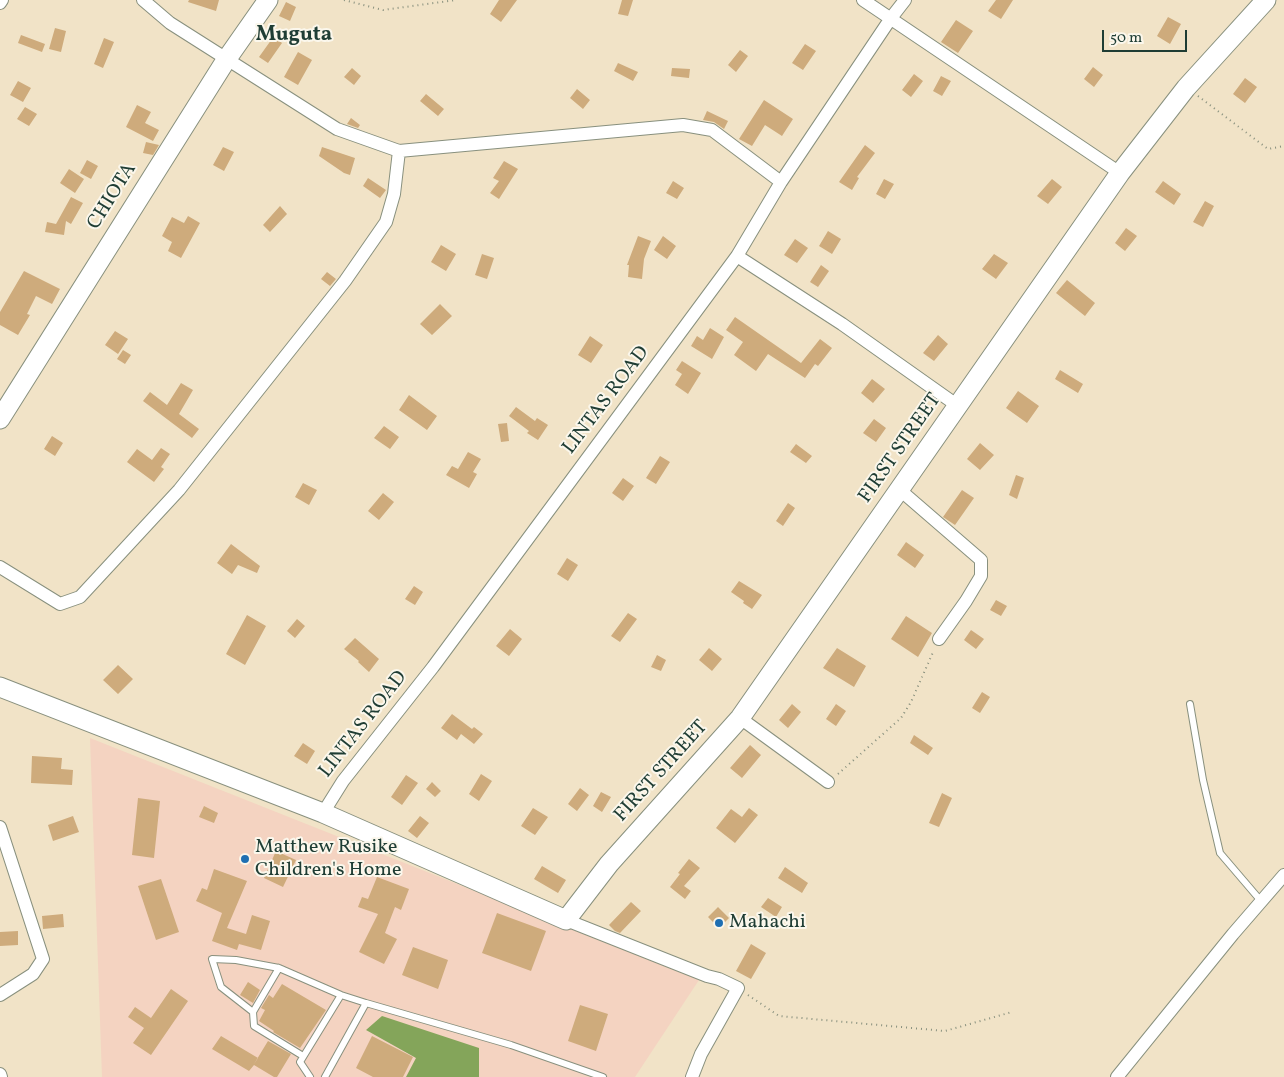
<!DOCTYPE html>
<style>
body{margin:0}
#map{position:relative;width:1284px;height:1077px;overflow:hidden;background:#f1e3c7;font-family:Vollkorn,serif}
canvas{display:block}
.scale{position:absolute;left:1102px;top:30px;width:85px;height:22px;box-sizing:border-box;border:2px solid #1f3d34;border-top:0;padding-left:6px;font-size:15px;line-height:18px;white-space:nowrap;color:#1f3d34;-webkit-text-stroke:4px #fbf7ec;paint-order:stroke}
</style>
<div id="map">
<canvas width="1284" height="1077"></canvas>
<div class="scale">50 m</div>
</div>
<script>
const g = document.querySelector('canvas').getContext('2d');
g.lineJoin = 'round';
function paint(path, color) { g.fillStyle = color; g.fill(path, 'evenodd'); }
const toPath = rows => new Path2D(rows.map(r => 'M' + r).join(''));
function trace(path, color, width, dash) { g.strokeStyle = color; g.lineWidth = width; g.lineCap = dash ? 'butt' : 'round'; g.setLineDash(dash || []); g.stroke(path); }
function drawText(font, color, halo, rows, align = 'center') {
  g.font = font + ' Vollkorn,serif'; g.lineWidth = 4; g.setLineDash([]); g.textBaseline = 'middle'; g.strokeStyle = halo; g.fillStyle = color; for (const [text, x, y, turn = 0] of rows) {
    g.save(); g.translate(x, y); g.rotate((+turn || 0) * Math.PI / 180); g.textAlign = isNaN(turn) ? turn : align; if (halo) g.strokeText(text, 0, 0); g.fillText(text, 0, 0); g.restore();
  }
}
const built = toPath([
 [90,738,699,980,635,1077,102,1077]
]);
const forest = toPath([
 [382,1016,479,1048,479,1077,406,1077,416,1058,366,1030]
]);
const building = toPath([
 [189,0,219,0,216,11,188,2],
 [499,0,517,0,501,22,490,14],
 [622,0,633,0,628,16,618,14],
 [996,0,1013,0,1001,19,988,11],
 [286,2,296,7,290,21,279,16],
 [1168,17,1181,24,1170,44,1157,36],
 [956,20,973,31,958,53,941,42],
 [55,28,66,31,61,52,49,49],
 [21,35,45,44,42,52,18,43],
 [274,36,282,43,268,63,259,57],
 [104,38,114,42,103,68,94,64],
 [805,44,816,51,803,70,792,63],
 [740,50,748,56,736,72,728,65],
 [298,52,312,60,298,85,284,77],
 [618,63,638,72,633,81,614,71],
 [1093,67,1103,75,1094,87,1084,79],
 [352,68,361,76,354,85,344,77],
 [672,68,690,69,689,78,671,76],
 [914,74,923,81,911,97,902,90],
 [941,76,951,81,942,96,933,91],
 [1245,78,1257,87,1245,103,1233,94],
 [18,81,31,88,23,102,10,95],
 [577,89,590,100,583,109,570,98],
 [426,94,444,109,438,116,420,101],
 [764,100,793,119,782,136,765,125,752,146,739,139],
 [137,105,151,112,145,123,159,130,153,141,126,127],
 [25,107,37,114,29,126,17,119],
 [707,111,728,121,724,129,714,122,703,120],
 [351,118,360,125,358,128,347,124],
 [146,142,159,145,153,155,143,153],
 [865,145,875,153,857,177,859,178,852,190,839,182],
 [223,147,234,152,224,171,213,165],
 [322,147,355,158,350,175,344,173,319,156],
 [87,160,98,166,91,179,80,173],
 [504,161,518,169,499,199,490,193,499,181,493,178],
 [69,169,84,179,75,193,60,183],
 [368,178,386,190,380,198,363,186],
 [884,179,894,184,885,199,876,194],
 [1052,179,1062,187,1048,204,1037,196],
 [673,181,684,188,677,199,666,193],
 [1163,181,1181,194,1174,205,1155,192],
 [71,197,83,203,71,224,66,221,64,235,45,232,47,222,56,224],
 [1205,201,1214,206,1203,227,1193,222],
 [280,206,287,214,270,232,263,225],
 [188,216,200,223,181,258,168,251,172,242,162,236,172,217,184,223],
 [1126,228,1137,236,1125,251,1115,243],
 [828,231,841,239,832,254,819,246],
 [638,236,651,241,644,259,642,279,628,277,629,265,627,265],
 [663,236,676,246,667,259,654,250],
 [795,239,808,248,797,263,784,255],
 [441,245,456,254,446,271,431,262],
 [482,254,494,258,487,279,475,275],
 [994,254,1008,263,996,279,982,269],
 [821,265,829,271,818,287,810,282],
 [24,271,60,289,52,304,36,296,27,314,30,315,18,335,0,325,0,312],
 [327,272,336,279,330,286,321,279],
 [1067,280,1095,303,1085,316,1056,293],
 [440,304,452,316,432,335,420,324],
 [735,317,801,363,820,339,832,348,818,366,815,364,805,378,768,354,756,371,734,355,743,342,726,330],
 [710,328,724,337,712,359,691,346,697,336,703,340],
 [115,331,128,339,118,354,105,345],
 [938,335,948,344,934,361,923,353],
 [590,336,603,345,591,363,578,355],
 [123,350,131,355,125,364,117,359],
 [682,361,701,373,688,394,675,385,682,374,676,370],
 [1060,370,1083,384,1078,393,1055,379],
 [872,379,885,389,873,403,861,393],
 [181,383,193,390,179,414,199,429,192,438,143,401,150,392,167,405],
 [1018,391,1039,406,1027,423,1006,408],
 [409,395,437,416,427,430,399,410],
 [516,407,535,421,537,418,548,425,538,440,527,433,529,431,509,416],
 [874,419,886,428,876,442,863,433],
 [507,423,509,441,501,442,498,424],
 [384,426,399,437,390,449,374,438],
 [52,436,63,443,55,456,44,449],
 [980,443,994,455,980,470,967,459],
 [796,444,812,456,806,463,790,452],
 [161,448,170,454,161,467,164,469,154,482,127,462,137,449,152,460],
 [468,452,481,459,473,472,477,474,469,488,446,475,452,466,458,469],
 [660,456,670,462,656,484,646,478],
 [1016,475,1024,478,1017,499,1009,495],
 [623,478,634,486,623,501,612,493],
 [303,483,317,490,309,505,295,497],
 [962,490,974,498,955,525,943,517],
 [383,493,394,502,379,520,368,511],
 [788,503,795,508,783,526,776,521],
 [906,542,924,555,915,568,897,555],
 [231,544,260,566,257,573,238,565,232,574,217,563],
 [567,558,578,565,568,581,557,574],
 [739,581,762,595,752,609,743,603,744,601,731,592],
 [414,586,423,592,415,605,405,599],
 [996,600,1007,606,1001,616,990,610],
 [628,613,637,619,620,642,611,636],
 [247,615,266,626,245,665,226,654],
 [906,616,932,633,918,657,891,639],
 [297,619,305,626,295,638,287,631],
 [510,629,522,639,509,656,496,646],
 [971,630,984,639,976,649,964,640],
 [355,638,379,659,369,672,358,662,359,661,344,649],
 [709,648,722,659,712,671,699,660],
 [837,648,866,666,854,687,823,668],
 [657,655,666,660,661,671,651,667],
 [118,665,133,679,118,694,103,680],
 [982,692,990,697,980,713,972,708],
 [792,704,801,712,788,728,779,720],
 [836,704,846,711,836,726,826,719],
 [452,714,472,729,474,727,483,734,474,744,461,734,457,740,441,728],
 [914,735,933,748,928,755,910,743],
 [303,743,315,751,307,764,294,756],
 [750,745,761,755,742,778,730,768],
 [32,756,62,758,61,769,73,770,72,785,31,783],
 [481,774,492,781,479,801,469,794],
 [406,775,418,783,402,805,391,797],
 [432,782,441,791,435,797,426,789],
 [580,788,589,795,577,811,568,804],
 [601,792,611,797,602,812,593,806],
 [942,793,952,798,939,827,929,823],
 [138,798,160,801,154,858,132,855],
 [204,806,218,813,214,823,199,817],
 [533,808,548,817,535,835,521,826],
 [749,808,758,815,735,843,716,828,731,809,742,817],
 [73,816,79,832,53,841,48,825],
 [420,816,429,823,417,838,408,831],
 [276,851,296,860,283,887,264,878],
 [689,859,700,868,684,886,691,891,685,899,670,887,680,874,678,873],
 [542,866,566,880,558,893,534,879],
 [785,867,808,883,802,893,778,878],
 [214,869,247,881,227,928,246,934,252,915,270,921,261,950,239,944,237,950,212,941,222,913,196,901,202,888,207,890],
 [377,877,409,889,401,910,395,907,385,933,397,939,384,964,359,952,378,914,358,907,362,897,368,899],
 [161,879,179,932,156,940,138,886],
 [768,898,782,907,776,917,761,907],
 [631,902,641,911,620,933,615,931,609,925],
 [718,907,729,918,719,928,708,917],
 [497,913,546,931,531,971,482,953],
 [63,914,64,927,43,929,42,916],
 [18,931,18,945,0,946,0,932],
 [751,944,766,953,751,979,736,971],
 [413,947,448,960,438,989,402,975],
 [248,982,260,990,253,1003,240,995],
 [282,984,326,1010,300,1048,273,1032,274,1031,259,1021,265,1010,261,1008,269,995,273,998],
 [171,989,188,1001,151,1055,133,1043,144,1028,128,1017,135,1007,151,1018],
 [580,1005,608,1014,596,1051,568,1041],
 [221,1036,258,1058,254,1064,268,1041,291,1054,277,1077,274,1077,254,1065,249,1071,212,1049],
 [372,1036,413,1057,403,1077,373,1077,356,1068]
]);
const path = toPath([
 [344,0,383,10,456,0],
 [1198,96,1268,149,1284,146],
 [838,774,901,718,911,702,934,650],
 [748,995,779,1016,945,1031,1012,1012]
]);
const lane = toPath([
 [1190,704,1203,780,1220,853,1261,901],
 [253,1012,279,968],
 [303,1056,254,1026,253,1012,221,987,212,959,236,960,279,968,341,995,366,1003],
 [310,1077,300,1062,341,995],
 [325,1077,366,1003,511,1045,603,1077]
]);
const street = toPath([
 [143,0,170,23,337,129,399,151,683,125,712,130,781,182],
 [863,0,1120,173],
 [0,3,2,0],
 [737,256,842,324,958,406],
 [900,490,981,560,981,576,966,601,939,639],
 [0,567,60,604,80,597,179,490,345,281,386,222,394,194,399,151],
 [740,718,828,782],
 [323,813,343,781,433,667,737,256,781,182,891,18,905,0],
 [0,827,43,959,33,974,0,995],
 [566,920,707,976,719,979,738,988,701,1054,692,1077],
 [0,1074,1,1077],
 [1117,1077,1233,934,1284,875]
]);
const secondary = toPath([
 [0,419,226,60,268,0],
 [0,687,323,813,566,920,609,864,740,718,1120,173,1186,88,1266,0]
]);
const markers = [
 [245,859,5,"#1f6fb2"],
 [719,923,5,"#1f6fb2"]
];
const streetNames = [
 ["CHIOTA",113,197,-58],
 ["LINTAS ROAD",607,401,-53],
 ["FIRST STREET",901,449,-55],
 ["LINTAS ROAD",364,725,-52],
 ["FIRST STREET",662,772,-48]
];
const poiNames = [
 ["Matthew Rusike",255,848],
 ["Children's Home",255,871],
 ["Mahachi",729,923]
];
const neighbourhoodNames = [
 ["Muguta",294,36]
];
paint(built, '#f4d3c1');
paint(forest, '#84a55a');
paint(building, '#ceab7c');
trace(lane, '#88907e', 8);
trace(street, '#88907e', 14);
trace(secondary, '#88907e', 21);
trace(path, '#88907e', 2, [1, 4]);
trace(lane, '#fff', 6);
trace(street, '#fff', 12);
trace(secondary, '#fff', 19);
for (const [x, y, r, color] of markers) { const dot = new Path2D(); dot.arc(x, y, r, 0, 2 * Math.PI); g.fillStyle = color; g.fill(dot); trace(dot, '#fbf7ec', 2); }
drawText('20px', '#1f3d34', '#fbf7ec', streetNames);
drawText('20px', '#1f3d34', '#fbf7ec', poiNames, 'left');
drawText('bold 21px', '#1f3d34', '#fbf7ec', neighbourhoodNames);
</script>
